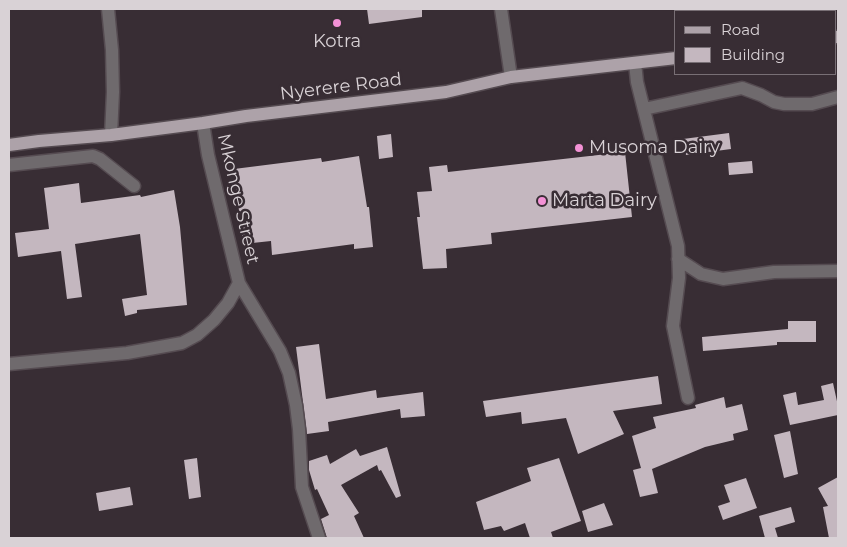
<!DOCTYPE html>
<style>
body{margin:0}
#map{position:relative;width:847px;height:547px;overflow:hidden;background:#382d34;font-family:Montserrat,sans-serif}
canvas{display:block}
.frame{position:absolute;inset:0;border:10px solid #d9d2d6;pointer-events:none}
.legend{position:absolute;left:674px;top:10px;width:162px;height:65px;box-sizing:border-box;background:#382d34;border:1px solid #786f75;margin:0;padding:6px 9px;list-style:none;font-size:15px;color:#d9d2d6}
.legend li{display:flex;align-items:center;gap:10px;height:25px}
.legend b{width:25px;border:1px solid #786f75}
</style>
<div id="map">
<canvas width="847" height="547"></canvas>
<div class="frame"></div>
<ul class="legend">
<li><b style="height:6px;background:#ada2a9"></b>Road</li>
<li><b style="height:14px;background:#c4b7bf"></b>Building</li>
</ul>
</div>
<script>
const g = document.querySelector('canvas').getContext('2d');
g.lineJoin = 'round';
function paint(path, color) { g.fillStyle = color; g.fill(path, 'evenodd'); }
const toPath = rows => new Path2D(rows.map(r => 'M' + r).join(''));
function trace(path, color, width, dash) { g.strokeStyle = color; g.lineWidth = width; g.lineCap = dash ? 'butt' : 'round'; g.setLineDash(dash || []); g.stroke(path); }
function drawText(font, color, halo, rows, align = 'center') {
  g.font = font + ' Montserrat,sans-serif'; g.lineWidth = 5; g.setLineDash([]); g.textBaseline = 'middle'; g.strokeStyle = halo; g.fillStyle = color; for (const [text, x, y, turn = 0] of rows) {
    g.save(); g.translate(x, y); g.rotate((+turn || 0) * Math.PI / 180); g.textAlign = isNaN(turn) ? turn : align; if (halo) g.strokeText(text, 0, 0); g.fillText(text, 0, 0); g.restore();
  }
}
const building = toPath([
 [367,9,422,9,422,17,369,24],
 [729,133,731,149,686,155,683,139],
 [391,134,393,157,379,159,377,136],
 [625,152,632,217,491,233,492,244,446,249,447,268,423,269,417,217,420,217,417,192,432,191,429,167,447,165,448,172],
 [359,156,367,207,369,207,373,247,354,249,354,244,272,255,271,241,243,244,234,169,321,158,322,162],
 [752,161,753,173,729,175,728,163],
 [79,183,81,203,140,195,141,197,174,190,180,227,187,305,137,310,137,313,125,316,122,299,147,295,140,234,75,244,82,297,67,299,61,251,18,257,15,233,49,229,44,188],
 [788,321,816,321,816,342,777,342,777,345,703,351,702,337,788,329],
 [319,344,326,399,376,390,377,398,423,392,425,416,401,418,400,409,328,422,329,431,307,434,296,347],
 [658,376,662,404,613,411,624,434,578,454,566,418,522,424,521,412,486,417,483,401],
 [833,383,838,406,838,415,790,425,783,395,796,392,798,405,824,400,821,386],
 [724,397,726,408,742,404,748,430,733,434,734,440,705,447,652,469,658,493,640,497,633,470,641,468,632,436,656,428,653,417,696,408,695,405],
 [790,431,798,474,784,478,774,435],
 [387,447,401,496,396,498,381,470,379,471,377,465,341,485,359,513,354,516,364,538,327,538,321,519,329,515,317,489,315,490,309,470,309,461,327,455,330,464,356,449,360,456],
 [197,458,201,497,189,499,184,460],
 [559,458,581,521,551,532,553,538,530,538,525,523,504,531,501,526,484,530,476,502,531,481,527,468],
 [838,477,838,538,829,538,823,507,828,506,818,488],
 [746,478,757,508,723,520,718,506,730,502,724,485],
 [130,487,133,505,99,511,96,493],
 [604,503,613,525,588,532,582,511],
 [791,507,795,522,775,528,778,538,765,538,759,516]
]);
const minor = toPath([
 [108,9,112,50,113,92,111,135],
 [501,9,511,77],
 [635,63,637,82,678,246,679,278,673,326,688,398],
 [644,109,742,88,761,95,774,102,784,104,812,104,838,97],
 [203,123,208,155,239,283,280,351,289,373,296,405,299,429,302,487,319,538],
 [9,165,93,156,100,159,134,186],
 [678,259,701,274,723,279,774,272,838,271],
 [9,364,127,353,182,343,197,335,214,320,228,303,239,283]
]);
const major = toPath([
 [836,37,838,37],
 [9,145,39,141,111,135,203,123,246,116,446,92,511,77,676,58]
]);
const markers = [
 [337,23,5,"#f391d5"],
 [579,148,5,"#f391d5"],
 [542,201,5,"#f391d5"]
];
const poiNames = [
 ["Kotra",337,42,"center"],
 ["Musoma Dairy",589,148],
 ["Marta Dairy",552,201]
];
const streetNames = [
 ["Nyerere Road",341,87,-7],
 ["Mkonge Street",238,199,77]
];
paint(building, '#c4b7bf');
trace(minor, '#554b51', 15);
trace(major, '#554b51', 15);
trace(minor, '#6f6a6d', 12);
trace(major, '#ada2a9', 12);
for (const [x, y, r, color] of markers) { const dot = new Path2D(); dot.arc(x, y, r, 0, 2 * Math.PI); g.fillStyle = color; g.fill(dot); trace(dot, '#382d34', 2); }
drawText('18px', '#d9d2d6', '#382d34', poiNames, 'left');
drawText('18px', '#d9d2d6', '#382d34', streetNames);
</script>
